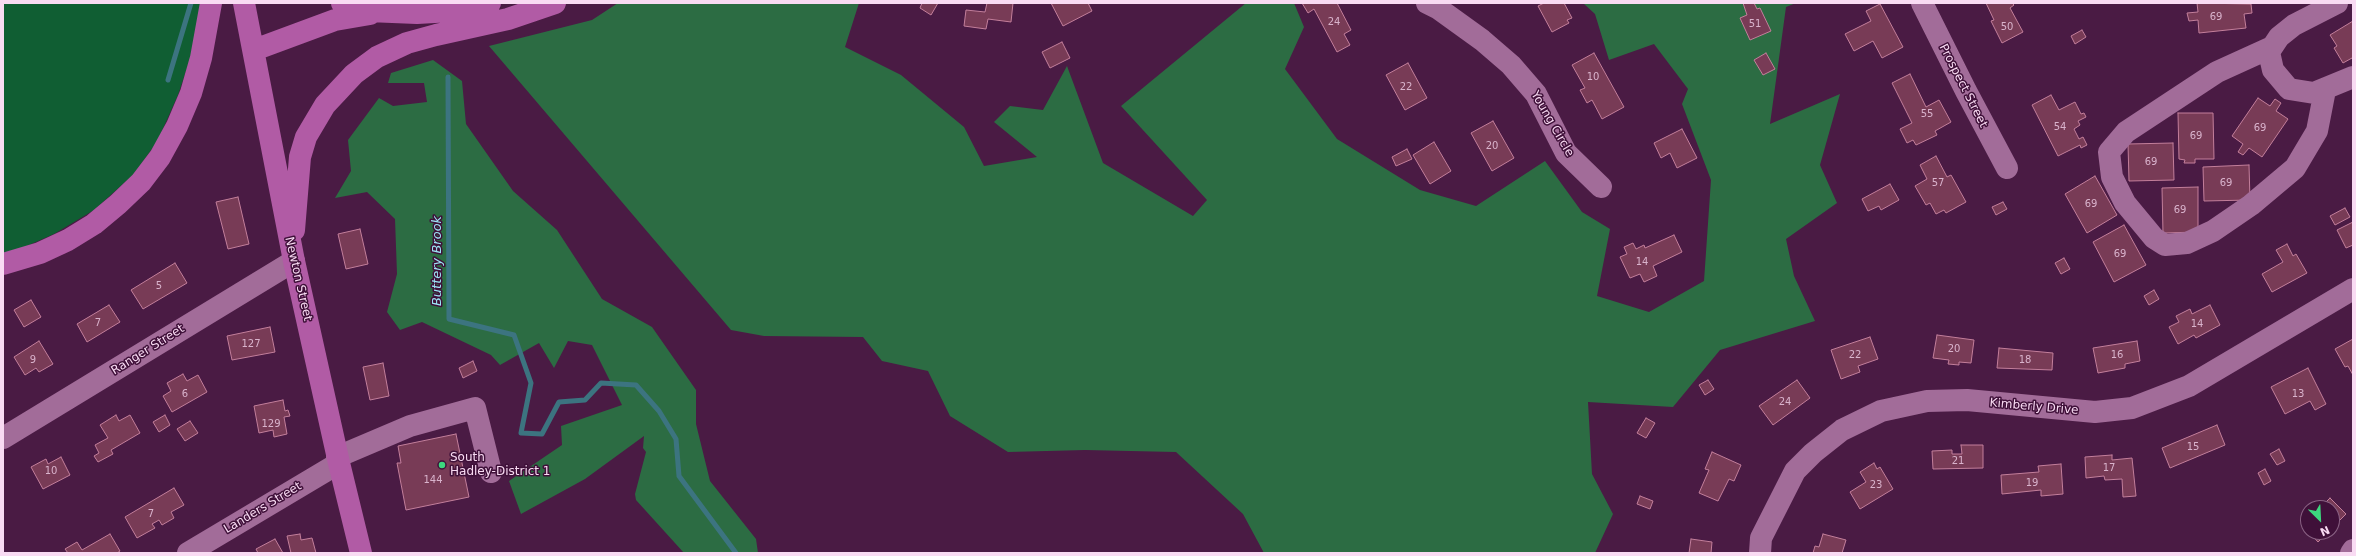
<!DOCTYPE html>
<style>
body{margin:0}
#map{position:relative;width:2356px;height:556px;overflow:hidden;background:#4a1b44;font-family:"DejaVu Sans",sans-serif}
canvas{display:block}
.frame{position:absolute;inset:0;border:4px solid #f9dbf3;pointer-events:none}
.north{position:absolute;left:2300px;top:500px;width:40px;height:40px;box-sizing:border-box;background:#3f1039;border:1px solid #896183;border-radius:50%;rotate:156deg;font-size:11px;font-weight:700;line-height:16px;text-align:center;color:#f9dbf3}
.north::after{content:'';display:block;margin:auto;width:14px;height:18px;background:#3dd77e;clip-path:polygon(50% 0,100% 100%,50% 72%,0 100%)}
</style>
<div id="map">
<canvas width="2356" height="556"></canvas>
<div class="frame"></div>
<div class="north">N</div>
</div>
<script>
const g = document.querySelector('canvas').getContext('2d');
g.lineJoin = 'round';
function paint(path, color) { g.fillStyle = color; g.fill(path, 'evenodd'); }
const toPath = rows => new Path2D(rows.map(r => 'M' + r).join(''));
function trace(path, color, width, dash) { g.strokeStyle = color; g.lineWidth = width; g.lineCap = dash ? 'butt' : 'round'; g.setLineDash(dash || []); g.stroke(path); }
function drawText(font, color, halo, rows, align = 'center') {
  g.font = font + ' "DejaVu Sans",sans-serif'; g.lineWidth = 3; g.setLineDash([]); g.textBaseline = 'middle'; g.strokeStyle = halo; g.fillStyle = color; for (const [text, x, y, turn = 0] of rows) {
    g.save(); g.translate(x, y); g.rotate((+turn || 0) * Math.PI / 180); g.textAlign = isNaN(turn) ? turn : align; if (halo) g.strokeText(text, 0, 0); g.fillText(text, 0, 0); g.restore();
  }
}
const green = toPath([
 [3,3,202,3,194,47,178,95,157,142,133,175,94,210,54,234,13,252,3,254]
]);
const forest = toPath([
 [618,3,859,3,845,47,901,75,964,127,984,166,1037,157,994,122,1010,106,1043,110,1067,66,1103,163,1193,216,1207,200,1121,106,1246,3,1294,3,1304,27,1285,69,1337,139,1420,190,1476,206,1545,161,1582,212,1610,229,1597,296,1649,312,1704,281,1711,180,1682,104,1688,89,1654,44,1609,60,1595,14,1583,3,1796,3,1786,7,1770,124,1840,94,1820,165,1837,203,1786,239,1794,276,1815,321,1720,350,1673,407,1588,402,1592,474,1613,514,1595,553,1264,553,1243,514,1176,452,1085,450,1008,452,950,416,928,371,882,361,863,337,764,336,731,330,489,46,592,20],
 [433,60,462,81,466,124,513,191,557,230,602,299,652,327,696,390,696,424,710,481,756,539,758,553,684,553,636,500,635,494,646,452,643,448,644,436,585,479,521,514,509,481,562,445,561,426,622,405,592,345,568,341,554,368,539,343,500,365,491,355,422,322,400,330,387,312,397,274,395,219,367,192,335,198,351,171,348,140,379,98,393,106,427,102,424,83,388,83,391,73]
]);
const stream = toPath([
 [448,77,449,319,514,335,531,383,521,433,542,434,559,402,585,400,601,383,636,385,659,411,676,439,679,476,736,553],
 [168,80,191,3]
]);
const building = toPath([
 [922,3,938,3,931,15,920,8,922,3],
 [987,3,1013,3,1011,22,988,19,986,29,964,26,966,10,985,12,987,3],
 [1051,3,1088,3,1092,11,1063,26,1051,3],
 [1302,3,1337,3,1351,30,1344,34,1350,45,1337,52,1314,9,1308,13,1302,3],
 [1544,3,1564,3,1572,18,1567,20,1569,23,1552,32,1538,6,1544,3],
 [1743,3,1754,3,1757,9,1760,8,1771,31,1750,40,1740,18,1747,15,1743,3],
 [1986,3,2012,3,2014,5,2010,8,2023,32,2002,43,1991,21,1994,20,1986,3],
 [2197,3,2251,4,2252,13,2244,14,2246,28,2199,33,2198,20,2189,21,2187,13,2198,12,2197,3],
 [1880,4,1903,47,1882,58,1873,41,1854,51,1845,34,1871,21,1866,11,1880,4],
 [2353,21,2353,60,2352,58,2343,63,2334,48,2337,46,2330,35,2353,21],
 [2082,30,2086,37,2075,44,2071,36,2082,30],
 [1062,42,1070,58,1050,68,1042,52,1062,42],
 [1594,53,1624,107,1602,119,1592,100,1587,103,1580,90,1585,88,1572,65,1594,53],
 [1766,53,1775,69,1763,75,1754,60,1766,53],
 [1408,63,1427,98,1405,110,1386,75,1408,63],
 [1910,74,1926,107,1939,100,1951,122,1935,131,1937,135,1916,145,1913,140,1907,143,1900,129,1912,123,1892,83,1910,74],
 [2051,95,2059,110,2075,102,2081,114,2084,113,2086,117,2078,121,2080,125,2074,129,2079,139,2083,137,2087,145,2081,148,2080,145,2058,156,2032,105,2051,95],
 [2258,98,2270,106,2275,99,2281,103,2276,111,2288,119,2262,157,2249,148,2243,155,2238,152,2243,144,2232,136,2258,98],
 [2178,113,2213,113,2214,159,2195,159,2195,163,2184,163,2185,160,2179,159,2178,113],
 [1493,121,1514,158,1492,171,1471,133,1493,121],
 [1682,129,1697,158,1677,168,1670,153,1661,158,1654,143,1682,129],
 [1434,142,1451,171,1430,184,1413,155,1434,142],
 [2173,143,2174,180,2129,181,2128,144,2173,143],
 [1407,149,1412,159,1396,166,1392,157,1407,149],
 [1936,156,1947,177,1951,175,1966,202,1946,213,1944,210,1936,214,1930,203,1926,205,1915,186,1927,179,1920,165,1936,156],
 [2249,165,2250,200,2204,201,2203,167,2249,165],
 [2095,176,2117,215,2087,233,2065,194,2095,176],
 [1890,184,1899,200,1881,210,1879,206,1868,211,1862,199,1890,184],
 [2198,187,2198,232,2163,233,2162,188,2198,187],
 [238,197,249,244,228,249,216,202,238,197],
 [2003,202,2007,209,1996,215,1992,207,2003,202],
 [2345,208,2350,217,2335,225,2330,216,2345,208],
 [2353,222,2353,245,2346,248,2337,230,2353,222],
 [2124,225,2146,265,2114,282,2093,242,2124,225],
 [360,229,368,264,346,269,338,234,360,229],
 [1674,235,1682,252,1653,266,1657,276,1644,282,1640,274,1630,278,1620,257,1627,254,1624,247,1633,243,1636,249,1644,245,1645,248,1674,235],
 [2287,244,2293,256,2296,254,2307,273,2272,292,2262,274,2283,262,2276,250,2287,244],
 [2064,258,2070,269,2061,274,2055,263,2064,258],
 [175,263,187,283,143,309,131,290,175,263],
 [2154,290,2159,299,2149,305,2144,296,2154,290],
 [31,300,41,317,24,327,14,310,31,300],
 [109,305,120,322,87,342,77,324,109,305],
 [2210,305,2220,325,2196,338,2194,335,2178,344,2169,327,2179,322,2176,316,2190,309,2192,314,2210,305],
 [270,327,275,352,232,360,227,336,270,327],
 [1937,335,1974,340,1971,363,1959,362,1959,365,1948,364,1949,360,1933,358,1937,335],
 [1870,337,1878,359,1858,366,1860,372,1841,379,1831,350,1870,337],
 [2353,339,2353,375,2348,366,2345,367,2335,349,2353,339],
 [39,341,53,364,39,372,36,368,25,375,14,357,39,341],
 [2137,341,2140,361,2125,364,2125,368,2098,373,2093,348,2137,341],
 [1999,348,2053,353,2052,370,1997,368,1999,348],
 [473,361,477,371,463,378,459,368,473,361],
 [383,363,389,396,370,400,363,367,383,363],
 [2308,368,2326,404,2315,410,2310,401,2285,414,2271,387,2308,368],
 [183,374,187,381,198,375,207,392,172,412,163,396,171,391,167,383,183,374],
 [1708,380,1714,389,1705,395,1699,385,1708,380],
 [1797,380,1810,398,1773,425,1759,406,1797,380],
 [283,400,285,411,288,410,290,416,284,417,287,434,274,437,273,430,259,433,254,406,283,400],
 [116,415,119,421,130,415,140,433,111,450,113,454,98,462,94,456,99,453,95,445,108,438,100,425,116,415],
 [165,415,170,425,159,432,153,422,165,415],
 [1646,418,1655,423,1646,438,1637,433,1646,418],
 [190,421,198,433,185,441,177,429,190,421],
 [2217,425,2225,445,2170,468,2162,448,2217,425],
 [456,434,469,497,406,510,397,463,401,463,398,446,456,434],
 [1961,445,1983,445,1983,468,1933,469,1932,451,1952,450,1952,454,1962,454,1961,445],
 [2279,449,2285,461,2277,465,2270,454,2279,449],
 [1712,452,1741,465,1734,481,1729,479,1718,501,1699,493,1709,470,1705,469,1712,452],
 [2112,455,2112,460,2132,458,2136,496,2123,497,2122,479,2105,480,2104,476,2086,478,2085,457,2112,455],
 [61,457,70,475,43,489,31,467,46,459,48,464,61,457],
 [1874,463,1877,469,1880,467,1893,489,1860,509,1850,492,1866,482,1860,472,1874,463],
 [2061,464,2063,494,2041,496,2041,490,2002,494,2001,475,2039,472,2038,466,2061,464],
 [2265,469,2271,481,2264,485,2258,473,2265,469],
 [174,488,184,505,171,512,174,518,162,525,159,520,152,524,155,528,137,538,125,517,174,488],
 [1640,496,1653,501,1650,509,1637,504,1640,496],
 [2330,498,2346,514,2332,528,2332,508,2320,508,2330,498],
 [2309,532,2328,532,2318,542,2309,532],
 [110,534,120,551,117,553,68,553,65,549,77,542,82,550,110,534],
 [300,534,301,540,312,538,316,553,291,553,287,536,300,534],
 [1823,534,1846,540,1842,553,1813,553,1815,546,1819,547,1823,534],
 [275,539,283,553,258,553,256,549,275,539],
 [1691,539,1712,542,1711,553,1689,553,1691,539]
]);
const minor = toPath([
 [1427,3,1439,9,1482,40,1511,65,1536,94,1566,153,1601,187],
 [1922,3,1966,91,2007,168],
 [2337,3,2294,25,2279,37,2269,52,2273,70,2289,89,2314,93,2353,77],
 [2272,47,2217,72,2126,132,2109,152,2112,177,2125,203,2154,238,2165,245,2187,243,2213,231,2251,205,2295,168,2317,131,2325,90],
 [3,438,294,261],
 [337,457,410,426,475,408,491,472],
 [188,553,339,463],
 [1760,553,1761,538,1795,471,1813,453,1842,430,1881,411,1927,401,1967,400,2095,412,2132,408,2189,386,2353,289],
 [2351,553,2353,550]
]);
const major = toPath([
 [244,3,294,261,339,463,361,553],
 [342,3,368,11,417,13,452,11,490,3],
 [254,50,335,20,370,14],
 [294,230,300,157,306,137,325,105,354,74,377,57,407,43,436,35,508,19,555,3],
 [3,264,40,253,68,240,94,224,118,204,141,182,160,157,177,126,191,93,201,58,211,3]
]);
const markers = [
 [442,465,4,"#3dd77e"]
];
const numberNames = [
 ["69",2216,17],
 ["24",1334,22],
 ["51",1755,24],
 ["50",2007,27],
 ["10",1593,77],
 ["22",1406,87],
 ["55",1927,114],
 ["54",2060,127],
 ["69",2260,128],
 ["69",2196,136],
 ["20",1492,146],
 ["69",2151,162],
 ["57",1938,183],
 ["69",2226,183],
 ["69",2091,204],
 ["69",2180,210],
 ["69",2120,254],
 ["14",1642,262],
 ["5",159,286],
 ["7",98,323],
 ["14",2197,324],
 ["127",251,344],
 ["20",1954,349],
 ["22",1855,355],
 ["16",2117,355],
 ["9",33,360],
 ["18",2025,360],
 ["6",185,394],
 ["13",2298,394],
 ["24",1785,402],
 ["129",271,424],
 ["15",2193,447],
 ["21",1958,461],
 ["17",2109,468],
 ["10",51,471],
 ["144",433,480],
 ["19",2032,483],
 ["23",1876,485],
 ["7",151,514]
];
const streetNames = [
 ["Prospect Street",1963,86,63],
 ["Young Circle",1552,124,60],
 ["Newton Street",298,279,77],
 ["Ranger Street",148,350,-32],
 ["Kimberly Drive",2034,407,5],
 ["Landers Street",263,508,-31]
];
const poiNames = [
 ["South",450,458],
 ["Hadley-District 1",450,472]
];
const waterNames = [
 ["Buttery Brook",438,261,-90]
];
paint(green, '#105e33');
paint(forest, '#2c6c43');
trace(stream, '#3c7480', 5);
paint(building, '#783b56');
trace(building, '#c37f9b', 1);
trace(minor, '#a26c99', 22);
trace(major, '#b15ba5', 22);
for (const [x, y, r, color] of markers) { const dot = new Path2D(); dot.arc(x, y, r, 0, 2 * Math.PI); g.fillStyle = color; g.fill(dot); trace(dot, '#3f1039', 1.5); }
drawText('10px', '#d9b3cc', null, numberNames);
drawText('12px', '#f9dbf3', '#3f1039', streetNames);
drawText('12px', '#f9dbf3', '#3f1039', poiNames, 'left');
drawText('italic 13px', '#9de4f4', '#3f1039', waterNames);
</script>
